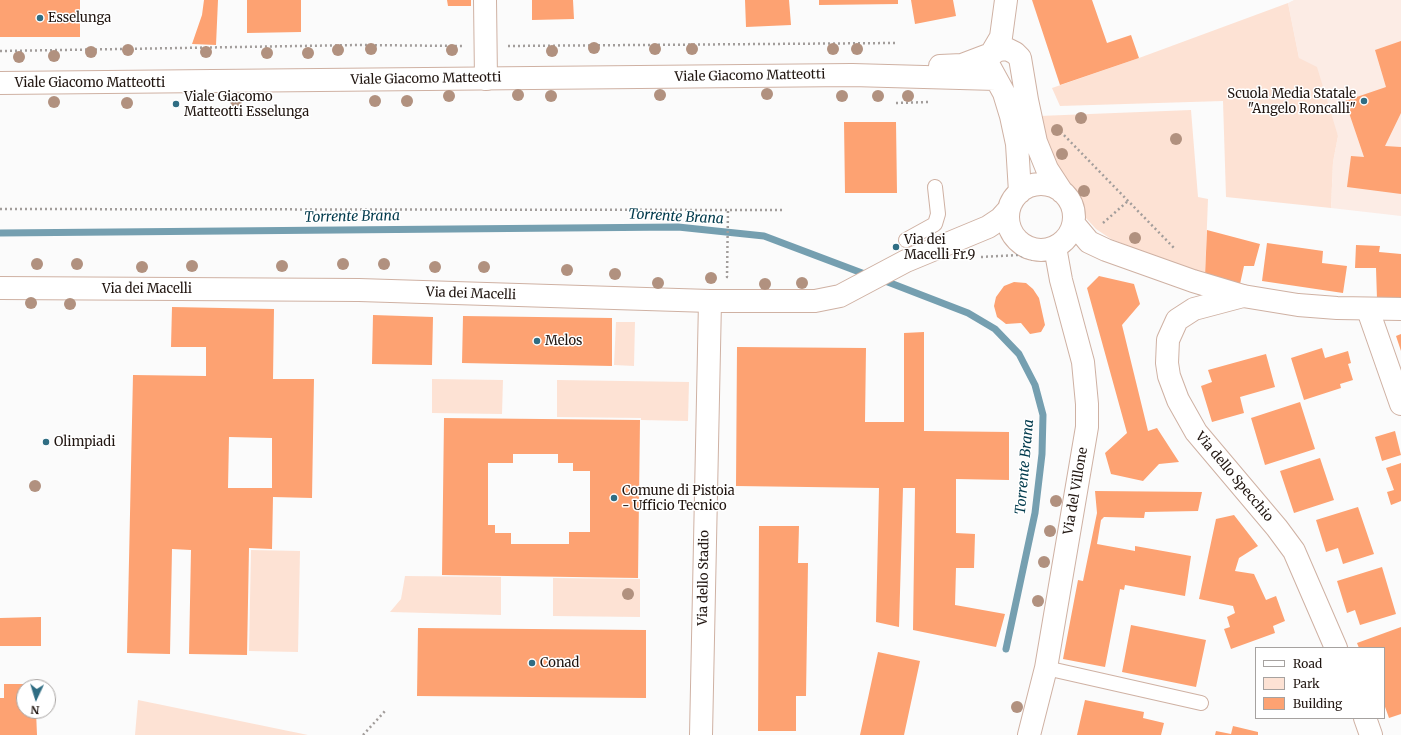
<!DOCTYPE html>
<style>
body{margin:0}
#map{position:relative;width:1401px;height:735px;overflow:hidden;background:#fbfbfb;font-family:Merriweather,serif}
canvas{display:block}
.legend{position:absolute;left:1255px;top:647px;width:130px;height:72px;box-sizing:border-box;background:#fff;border:1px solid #a6a2a0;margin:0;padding:5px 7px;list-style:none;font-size:12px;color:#211611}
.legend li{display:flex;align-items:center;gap:8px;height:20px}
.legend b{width:20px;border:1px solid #a6a2a0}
.north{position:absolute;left:16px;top:679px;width:40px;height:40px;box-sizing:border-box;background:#fff;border:1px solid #a6a2a0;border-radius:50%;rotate:184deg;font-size:11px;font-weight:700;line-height:16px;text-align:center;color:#211611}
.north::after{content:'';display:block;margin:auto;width:14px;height:18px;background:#2f6d83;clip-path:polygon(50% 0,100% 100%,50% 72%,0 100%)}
</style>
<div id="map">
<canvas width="1401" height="735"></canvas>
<ul class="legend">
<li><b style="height:5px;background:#fff"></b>Road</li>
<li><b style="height:11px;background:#fde2d4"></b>Park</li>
<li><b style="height:11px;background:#fda272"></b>Building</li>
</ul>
<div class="north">N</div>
</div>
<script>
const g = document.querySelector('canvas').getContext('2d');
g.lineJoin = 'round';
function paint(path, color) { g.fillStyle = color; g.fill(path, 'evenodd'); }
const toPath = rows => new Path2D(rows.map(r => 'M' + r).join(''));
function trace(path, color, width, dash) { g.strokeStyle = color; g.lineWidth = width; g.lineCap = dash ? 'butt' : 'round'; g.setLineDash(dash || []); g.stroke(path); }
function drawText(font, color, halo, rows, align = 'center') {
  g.font = font + ' Merriweather,serif'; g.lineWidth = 3; g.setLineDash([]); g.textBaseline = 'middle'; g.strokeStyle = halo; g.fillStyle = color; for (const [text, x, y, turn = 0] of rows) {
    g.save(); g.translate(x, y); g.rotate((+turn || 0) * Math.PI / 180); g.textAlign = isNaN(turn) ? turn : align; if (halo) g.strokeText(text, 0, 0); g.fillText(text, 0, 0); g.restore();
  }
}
const built = toPath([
 [1294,0,1401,0,1401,216,1331,208,1333,162,1338,136,1299,58,1288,3]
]);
const green = toPath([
 [1288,3,1299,58,1317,67,1338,136,1333,162,1331,208,1226,197,1223,101,1060,106,1052,88,1139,58],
 [1191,110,1198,197,1208,199,1205,276,1111,239,1096,229,1085,217,1058,195,1039,116],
 [616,322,635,322,634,366,614,365],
 [432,379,503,380,502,414,432,413],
 [557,380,689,382,688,421,641,420,641,418,557,417],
 [251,550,300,551,298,652,249,651],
 [405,576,501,577,501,615,390,612,401,599],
 [553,578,640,579,640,617,553,616],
 [138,700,308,735,135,735]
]);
const stream = toPath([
 [0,233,678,227,764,236,870,276],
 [880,279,968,313,995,329,1019,354,1035,385,1043,415,1042,454,1035,513,1006,649]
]);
const building = toPath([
 [0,0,80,0,80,37,0,37],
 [204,0,218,0,216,45,192,44,202,15],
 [247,0,301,0,301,32,247,33],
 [447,0,471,0,471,6,448,6],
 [532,0,573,0,574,19,532,20],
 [745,0,789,0,791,25,746,27],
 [819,0,898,0,898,4,819,5],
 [911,0,953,0,956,16,915,24],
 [1032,0,1092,0,1107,43,1131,35,1139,58,1060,85],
 [1401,41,1401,113,1385,146,1401,147,1401,194,1347,187,1351,156,1364,157,1345,101,1386,87,1375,50],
 [844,122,896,122,897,193,845,193],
 [1207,230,1260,244,1254,266,1244,266,1240,284,1205,276],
 [1267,243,1323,251,1322,263,1347,266,1343,293,1262,281],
 [1356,245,1380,246,1379,252,1401,254,1401,298,1377,299,1376,268,1355,268],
 [1099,276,1134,284,1140,304,1122,325,1148,431,1157,428,1179,462,1159,464,1143,481,1111,474,1105,453,1127,433,1087,288],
 [1014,282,1026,283,1033,289,1039,298,1045,325,1041,332,1030,334,1021,323,1006,324,997,317,994,306,996,297,1004,286],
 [172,307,274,309,273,379,314,379,312,498,273,497,272,549,249,548,247,655,189,654,191,550,172,549,170,654,127,653,133,375,206,376,206,347,171,347],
 [229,437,272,438,272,488,228,488],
 [373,315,433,317,432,365,372,364],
 [463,316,612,318,612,366,462,363],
 [924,332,924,431,1009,432,1009,480,956,479,956,533,975,534,974,568,956,568,955,605,1005,614,996,647,913,630,915,488,903,488,899,627,876,622,879,488,736,486,737,347,866,348,865,422,904,422,904,333],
 [1401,334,1401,351,1396,336],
 [1322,348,1325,358,1348,351,1351,363,1348,364,1353,380,1340,384,1341,388,1304,400,1291,358],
 [1266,354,1275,387,1240,397,1244,413,1212,422,1201,386,1212,382,1208,370],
 [1300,402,1315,449,1265,465,1251,418],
 [444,418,640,420,638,578,442,575],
 [513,454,558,454,558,463,573,463,573,471,590,471,590,532,569,532,569,544,511,544,511,533,495,533,495,525,488,525,488,463,513,463],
 [1395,431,1401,455,1382,461,1375,437],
 [1320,458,1334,500,1294,513,1280,471],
 [1401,463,1401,501,1391,505,1387,492,1394,490,1386,468],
 [1095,491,1202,492,1198,511,1145,512,1144,518,1104,517,1101,520,1097,544,1135,551,1135,546,1191,556,1185,596,1125,585,1124,590,1120,589,1105,667,1063,659,1078,580,1083,581,1097,513],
 [1358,507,1374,554,1343,564,1338,548,1326,552,1316,520],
 [1234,515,1258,546,1239,558,1235,571,1254,574,1266,600,1276,596,1285,621,1273,626,1275,633,1231,649,1224,629,1230,627,1227,617,1235,613,1233,606,1199,599,1216,519],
 [759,526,799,526,798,563,808,563,806,696,796,696,796,731,758,731],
 [1382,567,1396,614,1360,625,1355,610,1347,613,1337,581],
 [41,617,41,646,0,646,0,618],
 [1131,625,1206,640,1196,687,1122,672],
 [1401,627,1401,714,1389,718,1384,704,1384,648,1359,648,1357,643],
 [418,628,646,630,646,698,417,696],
 [878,652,920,661,904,735,860,735],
 [4,684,36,684,36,687,24,687,24,711,36,711,37,735,0,735,0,698,4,698],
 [1085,700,1144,712,1143,718,1164,723,1161,735,1077,735],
 [1233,726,1258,732,1258,735,1215,735,1216,731,1231,734]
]);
const path = toPath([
 [508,46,895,43],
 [0,51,359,45,463,46],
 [896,103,929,102],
 [1057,128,1175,249],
 [0,209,785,210],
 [1103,223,1128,201],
 [981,257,1018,255,1035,260],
 [728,277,727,277,728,209],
 [363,735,386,710]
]);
const service = toPath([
 [906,240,935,224,938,214,935,187],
 [1046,668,1201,703]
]);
const minor = toPath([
 [485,0,486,79],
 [0,288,359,290,710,301],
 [1243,296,1194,309,1177,320,1168,340,1167,363,1169,376,1178,400,1196,432,1277,528,1294,551,1336,648],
 [1368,310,1401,404],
 [1365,718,1371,735]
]);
const tertiary = toPath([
 [940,66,962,65,991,54,1001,37,1006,0],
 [0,83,852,75,996,79],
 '1008 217a33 33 0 1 1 66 0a33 33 0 1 1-66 0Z',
 [1020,192,1017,144,1011,116,1004,93,987,62,989,56,998,50,1007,49,1015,53,1020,58,1027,100,1036,142,1047,169,1062,192],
 [1074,224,1089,242,1106,250,1193,281,1243,296,1298,305,1337,308,1401,309],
 [701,735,710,301,815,301,840,296,906,261,988,227,1000,219,1009,209],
 [1029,735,1046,668,1087,427,1087,404,1083,362,1061,280,1055,247]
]);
const trees = [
 [594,48],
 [371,49],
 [655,49],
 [692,49],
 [833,49],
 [857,49],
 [128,50],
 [338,50],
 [452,50],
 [552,51],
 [91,52],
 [206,52],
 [267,53],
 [308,53],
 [54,56],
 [19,57],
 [767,94],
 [518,95],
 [660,95],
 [449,96],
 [551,96],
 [842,96],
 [878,96],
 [908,96],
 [236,101],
 [375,101],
 [407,101],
 [54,102],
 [127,103],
 [1081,118],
 [1057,130],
 [1176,139],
 [1062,154],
 [1084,191],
 [1135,238],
 [37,264],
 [77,264],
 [343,264],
 [384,264],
 [192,266],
 [282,266],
 [142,267],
 [435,267],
 [484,267],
 [567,270],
 [615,274],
 [711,278],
 [658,283],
 [802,283],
 [765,284],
 [31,303],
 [70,304],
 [35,486],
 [1056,501],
 [1050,531],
 [1044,562],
 [628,594],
 [1038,601],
 [1017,707]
];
const markers = [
 [40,18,4,"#2f6d83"],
 [1364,101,4,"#2f6d83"],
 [176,104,4,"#2f6d83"],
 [896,247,4,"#2f6d83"],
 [537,341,4,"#2f6d83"],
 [46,442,4,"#2f6d83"],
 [614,498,4,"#2f6d83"],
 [532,663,4,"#2f6d83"]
];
const poiNames = [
 ["Esselunga",48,18],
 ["Scuola Media Statale",1356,94,"right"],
 ["\"Angelo Roncalli\"",1356,109,"right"],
 ["Viale Giacomo",184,97],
 ["Matteotti Esselunga",184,112],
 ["Via dei",904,240],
 ["Macelli Fr.9",904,255],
 ["Melos",545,341],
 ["Olimpiadi",54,442],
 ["Comune di Pistoia",622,491],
 ["- Ufficio Tecnico",622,506],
 ["Conad",540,663]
];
const streetNames = [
 ["Viale Giacomo Matteotti",750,76,-1],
 ["Viale Giacomo Matteotti",426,79,-1],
 ["Viale Giacomo Matteotti",90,83],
 ["Via dei Macelli",147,289],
 ["Via dei Macelli",471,294,2],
 ["Via dello Specchio",1234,477,50],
 ["Via del Villone",1076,491,-80],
 ["Via dello Stadio",704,578,-89]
];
const waterNames = [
 ["Torrente Brana",352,217,-1],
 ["Torrente Brana",676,217,3],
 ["Torrente Brana",1025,467,-85]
];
paint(built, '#fcece5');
paint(green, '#fde2d4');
trace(stream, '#759fb0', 7);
paint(building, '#fda272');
trace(service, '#cfb1a3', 16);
trace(minor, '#cfb1a3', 24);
trace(tertiary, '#cfb1a3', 24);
trace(path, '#a29d9b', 2.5, [2, 3]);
trace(service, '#fff', 14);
trace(minor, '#fff', 22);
trace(tertiary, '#fff', 22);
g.fillStyle = '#b1917f';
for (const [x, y] of trees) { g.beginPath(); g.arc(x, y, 6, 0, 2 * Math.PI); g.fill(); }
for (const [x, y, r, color] of markers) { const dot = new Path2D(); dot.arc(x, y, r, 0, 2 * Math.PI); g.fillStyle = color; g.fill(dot); trace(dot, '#fff', 1.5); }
drawText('13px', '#211611', '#fff', poiNames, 'left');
drawText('13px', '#211611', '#fff', streetNames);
drawText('italic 14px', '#003a4c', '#fff', waterNames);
</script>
